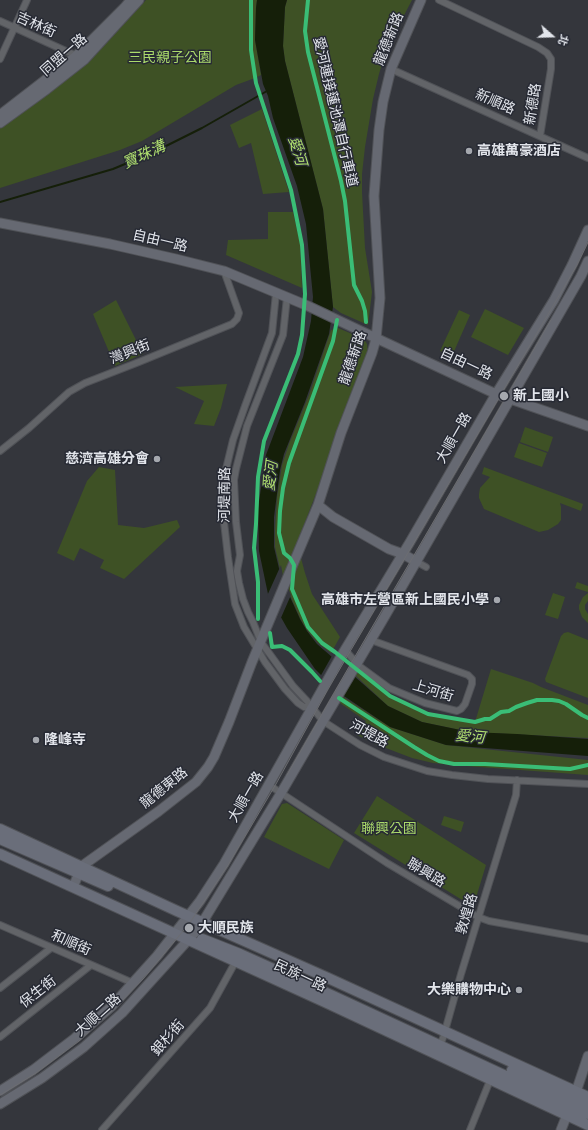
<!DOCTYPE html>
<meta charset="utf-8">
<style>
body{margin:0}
#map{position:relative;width:588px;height:1130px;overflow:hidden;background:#34363c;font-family:Montserrat,"Noto Sans TC",sans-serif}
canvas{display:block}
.north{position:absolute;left:532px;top:16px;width:40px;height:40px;-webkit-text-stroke:3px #272a34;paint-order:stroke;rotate:110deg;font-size:11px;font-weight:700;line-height:16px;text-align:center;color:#e2e5eb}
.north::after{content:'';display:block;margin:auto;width:14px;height:18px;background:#e2e5eb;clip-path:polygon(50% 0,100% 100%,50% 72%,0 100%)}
</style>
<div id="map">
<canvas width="588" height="1130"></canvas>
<div class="north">北</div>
</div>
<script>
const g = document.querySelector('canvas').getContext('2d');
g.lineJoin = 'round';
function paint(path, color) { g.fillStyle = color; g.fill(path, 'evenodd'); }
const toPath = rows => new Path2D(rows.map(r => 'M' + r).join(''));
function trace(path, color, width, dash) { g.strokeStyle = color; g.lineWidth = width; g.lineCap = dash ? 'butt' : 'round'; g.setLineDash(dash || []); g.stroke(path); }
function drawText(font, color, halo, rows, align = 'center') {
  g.font = font + ' Montserrat,"Noto Sans TC",sans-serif'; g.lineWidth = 3; g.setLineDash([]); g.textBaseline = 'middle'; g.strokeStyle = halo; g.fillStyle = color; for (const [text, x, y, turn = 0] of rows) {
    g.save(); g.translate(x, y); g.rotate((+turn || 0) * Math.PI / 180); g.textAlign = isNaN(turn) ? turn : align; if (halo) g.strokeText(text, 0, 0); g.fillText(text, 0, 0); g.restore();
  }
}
const green = toPath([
 [146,0,257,0,256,8,255,40,261,75,255,78,236,85,142,141,120,150,0,188,0,126,91,60],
 [287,0,412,0,386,50,379,74,373,99,365,147,362,174,362,192,365,248,372,292,368,325,341,313,333,307,323,209,285,61,283,46,285,7],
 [262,109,289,192,263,194,251,143,239,148,230,125],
 [268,212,293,212,300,243,302,288,226,255,228,240,268,239],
 [116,300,143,354,115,366,93,314],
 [485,309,524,328,508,355,471,337],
 [459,310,470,315,452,356,440,351],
 [338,328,364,339,367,344,368,353,327,465,297,543,305,573,312,594,340,637,331,653,318,643,307,630,300,618,282,577,275,547,275,530,277,497,282,465,289,444,309,395,331,330],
 [227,384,221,408,214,426,194,424,204,401,175,387],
 [525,427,553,437,548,452,520,442],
 [519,443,547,453,542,467,514,457],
 [99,467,115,470,118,525,144,528,177,520,180,527,124,579,100,568,104,560,80,548,74,561,57,553,87,481],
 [484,467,583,504,581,511,560,503,561,507,561,520,558,524,548,530,539,532,484,509,479,498,479,494,480,488,490,477,482,474],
 [577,582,588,586,588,592,575,588],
 [553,593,565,597,558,619,545,615],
 [588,593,588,601,585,605,585,609,588,614,588,623,582,617,579,609,579,605,583,597],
 [568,632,588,640,588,698,546,682,545,679,561,636,564,633],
 [491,669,533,683,541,687,588,705,588,738,470,732,422,722,388,706,355,675,357,672,389,695,426,713,475,722],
 [340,695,390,727,446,745,588,760,588,775,453,765,433,763,412,758,378,745,357,735,366,721,337,701],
 [377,796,486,865,475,901,473,903,467,903,354,833],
 [287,803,344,840,329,869,264,837,282,804],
 [444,816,464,822,461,832,441,825]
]);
const water = toPath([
 [257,0,287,0,285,7,283,46,285,61,323,209,333,307,329,334,305,402,284,454,280,470,274,517,274,547,281,577,300,619,307,631,317,644,362,683,388,706,422,722,470,732,517,734,588,739,588,756,446,745,390,727,338,692,315,669,287,628,268,594,259,551,258,508,266,455,303,357,311,321,313,297,306,224,297,186,273,118,268,96,263,84,255,40,256,8]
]);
const pier = toPath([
 [281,565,283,576,291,595,280,620,267,596],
 [333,654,355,673,340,697,320,677]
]);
const stream = toPath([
 [0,202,113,169,156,151,202,128,267,91]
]);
const street = toPath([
 [439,0,538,47,547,53,551,59,551,69,540,136],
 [0,21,79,57],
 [0,59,27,0],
 [391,69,588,158],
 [276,293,272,333,245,406,233,440,226,469,223,492,222,505,224,522,228,557,235,604,244,627,265,662,285,689,298,703,304,707,312,707],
 [287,297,283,335,247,426,236,469,234,480,236,522,240,555,237,571,239,583,243,599,248,612,253,622,261,642,293,686,307,701,323,721,360,745,384,757,427,771,452,775,488,779,588,784],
 [0,451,29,428,69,392,85,383,139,362,232,324,237,319,239,313,224,271],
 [417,562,426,567],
 [345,650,359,666,389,688,425,703,457,711,461,709,465,704,472,684,472,679,468,675,371,640],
 [269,785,387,863,478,917,489,921,588,939],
 [0,925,133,983],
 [0,988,51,948],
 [0,1037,91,965],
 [439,1047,443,1038,461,974,516,795,517,780],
 [102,1130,210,1008,237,959],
 [470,1130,491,1078]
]);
const secondary = toPath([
 [0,115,76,56,124,8,131,0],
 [0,123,47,89,84,60,139,0],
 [0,223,110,244,176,259,224,271,308,306,363,332,496,394,588,426],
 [417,562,403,554,389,549,333,517,318,505,341,433,372,353,376,339,380,298,374,196,379,130,383,102,391,69,421,0],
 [73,887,82,866,159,811,196,782,208,767,214,757,229,722,252,662,318,505],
 [0,1091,33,1070,75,1038,112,1006,157,956,200,901,224,864,340,658,410,542,496,394,554,300,572,265,588,230],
 [0,1104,42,1078,84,1047,122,1013,199,928,281,793,316,733,385,616,581,276,588,261],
 [561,1130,576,1092,588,1056]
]);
const primary = toPath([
 [0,829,177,911,328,978,588,1097],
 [0,839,108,886],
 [0,854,327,1003,588,1125],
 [202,939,240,954,331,995,588,1114],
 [512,1070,588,1105]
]);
const tram = toPath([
 [287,775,353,660,551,320],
 [0,1095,36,1073,79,1041,115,1008,143,979,189,924,228,865,276,784,328,689,577,265,588,242]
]);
const cycleway = toPath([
 [251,0,251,50,256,83,291,190,302,245,305,294,302,335,298,354,264,441,258,477,256,524,254,548,258,582,258,619],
 [308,0,305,31,308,52,341,181,345,201,354,285,362,301,365,311,366,322],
 [337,320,333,341,289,463,283,488,280,511,279,533,284,553,290,558,294,565,292,589,308,627,322,643,335,652,390,696,428,714,475,722,485,719,490,719,501,712,509,711,516,707,527,703,537,700,552,700,559,701,566,704,582,715,588,718],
 [270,633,272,647,282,646,290,650,312,672,320,681],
 [339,698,414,747,427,755,439,761,454,764,485,764,570,769,588,765]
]);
const markers = [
 [469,151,4,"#a5a8ae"],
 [504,396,5,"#a5a8ae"],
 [157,459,4,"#a5a8ae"],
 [497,600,4,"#a5a8ae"],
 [36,740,4,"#a5a8ae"],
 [189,928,5,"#a5a8ae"],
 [519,990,4,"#a5a8ae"]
];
const streetNames = [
 ["吉林街",36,25,24],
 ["龍德新路",389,39,-68],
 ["同盟一路",64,55,-41],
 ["新順路",495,102,24],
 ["新德路",533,104,-81],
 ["愛河連接蓮池潭自行車道",335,112,77],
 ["自由一路",160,241,13],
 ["灣興街",130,352,-22],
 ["龍德新路",353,358,-71],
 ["自由一路",466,364,25],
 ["大順一路",454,438,-60],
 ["河堤南路",225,495,-89],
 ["上河街",433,691,17],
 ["河堤路",369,734,29],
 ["龍德東路",164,788,-39],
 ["大順一路",246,797,-60],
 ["聯興路",426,873,31],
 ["敦煌路",467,914,-73],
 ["和順街",71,943,24],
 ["民族一路",300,976,25],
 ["保生街",38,992,-38],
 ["大順二路",98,1015,-42],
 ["銀杉街",168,1038,-49]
];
const parkNames = [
 ["三民親子公園",170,58],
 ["聯興公園",389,829]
];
const poiNames = [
 ["高雄萬豪酒店",477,151],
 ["新上國小",513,396],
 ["慈濟高雄分會",149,459,"right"],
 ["高雄市左營區新上國民小學",489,600,"right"],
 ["隆峰寺",44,740],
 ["大順民族",198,928],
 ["大樂購物中心",511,990,"right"]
];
const waterNames = [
 ["愛河",297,151,73],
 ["寶珠溝",144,155,-25],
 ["愛河",271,476,-83],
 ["愛河",470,737,5]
];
paint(green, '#3e5125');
paint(water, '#151f09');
paint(pier, '#34363c');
trace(stream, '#151f09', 2);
trace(street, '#505257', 8);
trace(secondary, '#505257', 11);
trace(primary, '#505257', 12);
trace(street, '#626468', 6);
trace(secondary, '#666972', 9);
trace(primary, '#6a6e7a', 10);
trace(tram, '#6c6d71', 1);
trace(cycleway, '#3abd76', 4);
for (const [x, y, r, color] of markers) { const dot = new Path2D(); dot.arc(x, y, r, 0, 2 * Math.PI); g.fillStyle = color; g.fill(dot); trace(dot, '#272a34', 1.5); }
drawText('14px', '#e2e5eb', '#272a34', streetNames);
drawText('14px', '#abda6b', '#272a34', parkNames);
drawText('bold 14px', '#e2e5eb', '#272a34', poiNames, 'left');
drawText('italic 15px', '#afde6f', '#272a34', waterNames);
</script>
